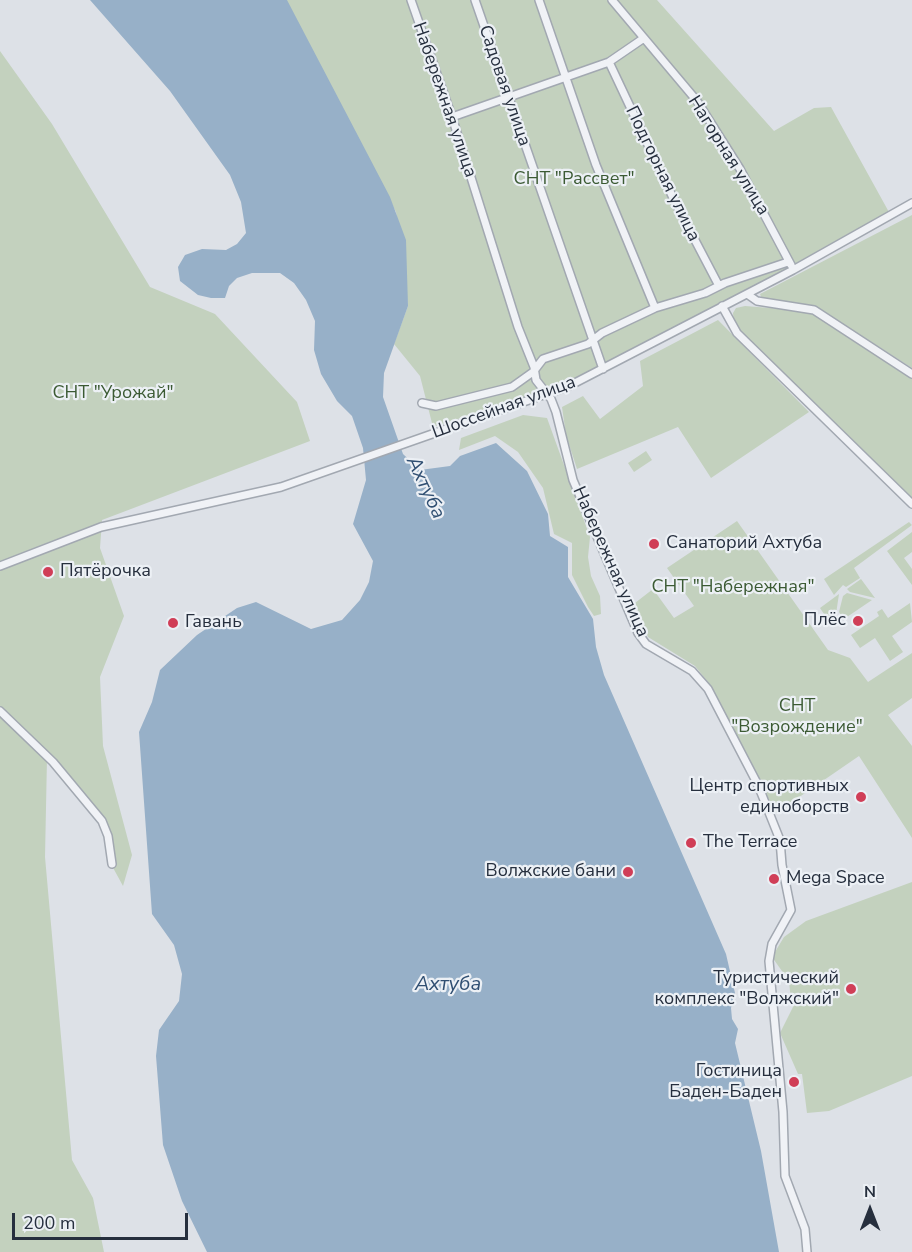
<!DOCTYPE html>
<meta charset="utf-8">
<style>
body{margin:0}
#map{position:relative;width:912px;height:1252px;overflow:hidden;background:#dde1e7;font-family:"Nunito Sans",sans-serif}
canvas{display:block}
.north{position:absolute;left:840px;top:1180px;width:60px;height:60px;-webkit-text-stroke:4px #ecf0f5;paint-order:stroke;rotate:0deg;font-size:16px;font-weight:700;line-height:24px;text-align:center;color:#262f3e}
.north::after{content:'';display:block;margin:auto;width:21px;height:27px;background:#262f3e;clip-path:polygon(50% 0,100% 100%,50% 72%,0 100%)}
.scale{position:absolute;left:12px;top:1213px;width:176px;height:27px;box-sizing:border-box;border:3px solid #262f3e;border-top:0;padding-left:8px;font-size:18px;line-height:21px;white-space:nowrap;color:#262f3e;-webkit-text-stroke:4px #ecf0f5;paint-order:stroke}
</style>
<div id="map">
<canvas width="912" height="1252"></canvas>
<div class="north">N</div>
<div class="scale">200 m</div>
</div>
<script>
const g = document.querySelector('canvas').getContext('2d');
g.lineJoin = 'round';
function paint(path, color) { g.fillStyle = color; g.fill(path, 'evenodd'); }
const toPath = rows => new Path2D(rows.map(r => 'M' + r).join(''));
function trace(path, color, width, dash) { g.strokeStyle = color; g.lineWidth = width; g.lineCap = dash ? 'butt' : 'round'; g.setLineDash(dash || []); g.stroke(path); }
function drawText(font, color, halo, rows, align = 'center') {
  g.font = font + ' "Nunito Sans",sans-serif'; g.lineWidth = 4.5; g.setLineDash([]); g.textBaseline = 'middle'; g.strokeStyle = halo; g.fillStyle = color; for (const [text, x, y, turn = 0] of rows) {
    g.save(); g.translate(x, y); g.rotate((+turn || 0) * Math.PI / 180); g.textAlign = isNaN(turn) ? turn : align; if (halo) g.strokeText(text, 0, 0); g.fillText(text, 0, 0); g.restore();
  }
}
const green = toPath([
 [286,0,657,0,774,131,814,108,831,107,890,214,787,271,570,383,433,427,420,376,394,344,408,306,396,212],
 [0,51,52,124,150,287,215,314,297,402,310,441,102,520,100,548,124,616,100,677,103,746,132,855,123,886,111,864,107,830,85,794,0,706],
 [912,215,912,368,815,306,762,299,760,294],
 [745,306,808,311,912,378,912,501,740,331,734,324,733,313,736,308],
 [718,320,809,412,711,478,678,427,577,469,566,435,562,407,583,396,600,419,643,386,640,361],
 [523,415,547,418,590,537,588,557,591,576,600,596,601,614,594,616,588,607,572,575,572,543,554,534,543,488,518,452,495,436,459,450,461,438],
 [646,451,652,460,634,472,628,463],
 [737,521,828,650,850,658,868,682,912,653,912,698,888,715,912,746,912,838,859,756,776,813,707,681,695,666,648,637,635,603,653,589,674,618,694,606,667,568],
 [909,522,912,525,854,568,860,578,846,587,843,585,834,595,824,579],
 [912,532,912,552,904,558,912,569,912,585,887,551],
 [861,579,875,598,850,592,847,589],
 [847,593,872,600,844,619,839,612,843,596],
 [839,594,836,614,828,620,820,608],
 [910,603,912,622,892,636,903,652,890,661,875,638,860,648,851,635,879,616,877,612,882,609,888,618],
 [0,715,47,758,45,857,72,1160,93,1198,104,1252,0,1252],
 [912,882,912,1076,829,1111,807,1113,802,1074,798,1074,780,1033,793,1007,794,1001,791,1001,789,981,772,957,784,937,806,921]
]);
const water = toPath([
 [90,0,287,0,390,197,406,240,408,306,384,373,383,397,403,454,420,470,450,466,460,456,496,443,527,471,548,514,550,536,568,547,568,577,593,619,596,647,604,675,726,954,735,993,731,1008,732,1019,738,1029,735,1043,761,1151,779,1252,207,1252,182,1201,163,1145,156,1056,159,1030,179,1001,182,974,174,945,152,914,139,732,152,702,160,670,197,635,237,608,256,602,311,629,342,620,360,600,369,582,373,561,353,524,366,480,363,448,352,416,337,401,321,374,314,350,315,321,306,300,294,283,280,273,252,273,237,278,229,286,225,298,211,298,198,295,180,281,178,267,185,255,202,249,226,250,237,244,246,233,241,202,230,175,170,91]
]);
const minor = toPath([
 [411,0,452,117,518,327,534,367,536,380,551,399,556,412,573,480,638,633,646,644,692,671,708,689,758,785,780,840,782,865,791,910,772,944,769,961,783,1112,785,1176,805,1229,807,1252],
 [475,0,603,369],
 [539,0,596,165,655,308],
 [612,0,697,101,740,169,791,265],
 [609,62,675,202,719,286],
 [452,117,609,62,644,38],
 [747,294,757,301,814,310,912,374],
 [722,306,737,333,912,504],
 [422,403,436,406,512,387,533,372,543,359,588,344,602,333,655,308,705,293,725,283,788,262],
 [0,566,101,527,281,487,569,386,793,270,912,203],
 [0,711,53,762,102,821,108,836,112,864]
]);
const markers = [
 [654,544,6,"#d03e57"],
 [48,572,6,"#d03e57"],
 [858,621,6,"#d03e57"],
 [173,623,6,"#d03e57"],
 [861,797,6,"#d03e57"],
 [691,843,6,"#d03e57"],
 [628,872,6,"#d03e57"],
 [774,879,6,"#d03e57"],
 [851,989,6,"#d03e57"],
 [794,1082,6,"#d03e57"]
];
const streetNames = [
 ["Садовая улица",504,86,71],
 ["Набережная улица",444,100,71],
 ["Нагорная улица",728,156,58],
 ["Подгорная улица",662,174,64],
 ["Шоссейная улица",504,408,-20],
 ["Набережная улица",610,562,66]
];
const parkNames = [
 ["СНТ \"Рассвет\"",574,180],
 ["СНТ \"Урожай\"",113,394],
 ["СНТ \"Набережная\"",733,588],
 ["СНТ",797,707],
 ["\"Возрождение\"",797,728]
];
const poiNames = [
 ["Санаторий Ахтуба",666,544],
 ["Пятёрочка",60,572],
 ["Плёс",846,621,"right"],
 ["Гавань",185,623],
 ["Центр спортивных",849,787,"right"],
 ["единоборств",849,808,"right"],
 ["The Terrace",703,843],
 ["Волжские бани",616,872,"right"],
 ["Mega Space",786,879],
 ["Туристический",839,979,"right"],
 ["комплекс \"Волжский\"",839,1000,"right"],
 ["Гостиница",782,1072,"right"],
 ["Баден-Баден",782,1093,"right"]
];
const waterNames = [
 ["Ахтуба",425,488,65],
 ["Ахтуба",448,985]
];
paint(green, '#c3d1be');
paint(water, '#97b0c8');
trace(minor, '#a2a8b1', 10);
trace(minor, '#f0f2f6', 7);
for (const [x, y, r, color] of markers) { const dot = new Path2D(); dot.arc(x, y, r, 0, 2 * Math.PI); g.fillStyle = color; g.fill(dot); trace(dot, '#ecf0f5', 2); }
drawText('18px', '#262f3e', '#ecf0f5', streetNames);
drawText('18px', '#3b5a33', '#ecf0f5', parkNames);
drawText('18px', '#262f3e', '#ecf0f5', poiNames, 'left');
drawText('italic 20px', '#304f72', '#ecf0f5', waterNames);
</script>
